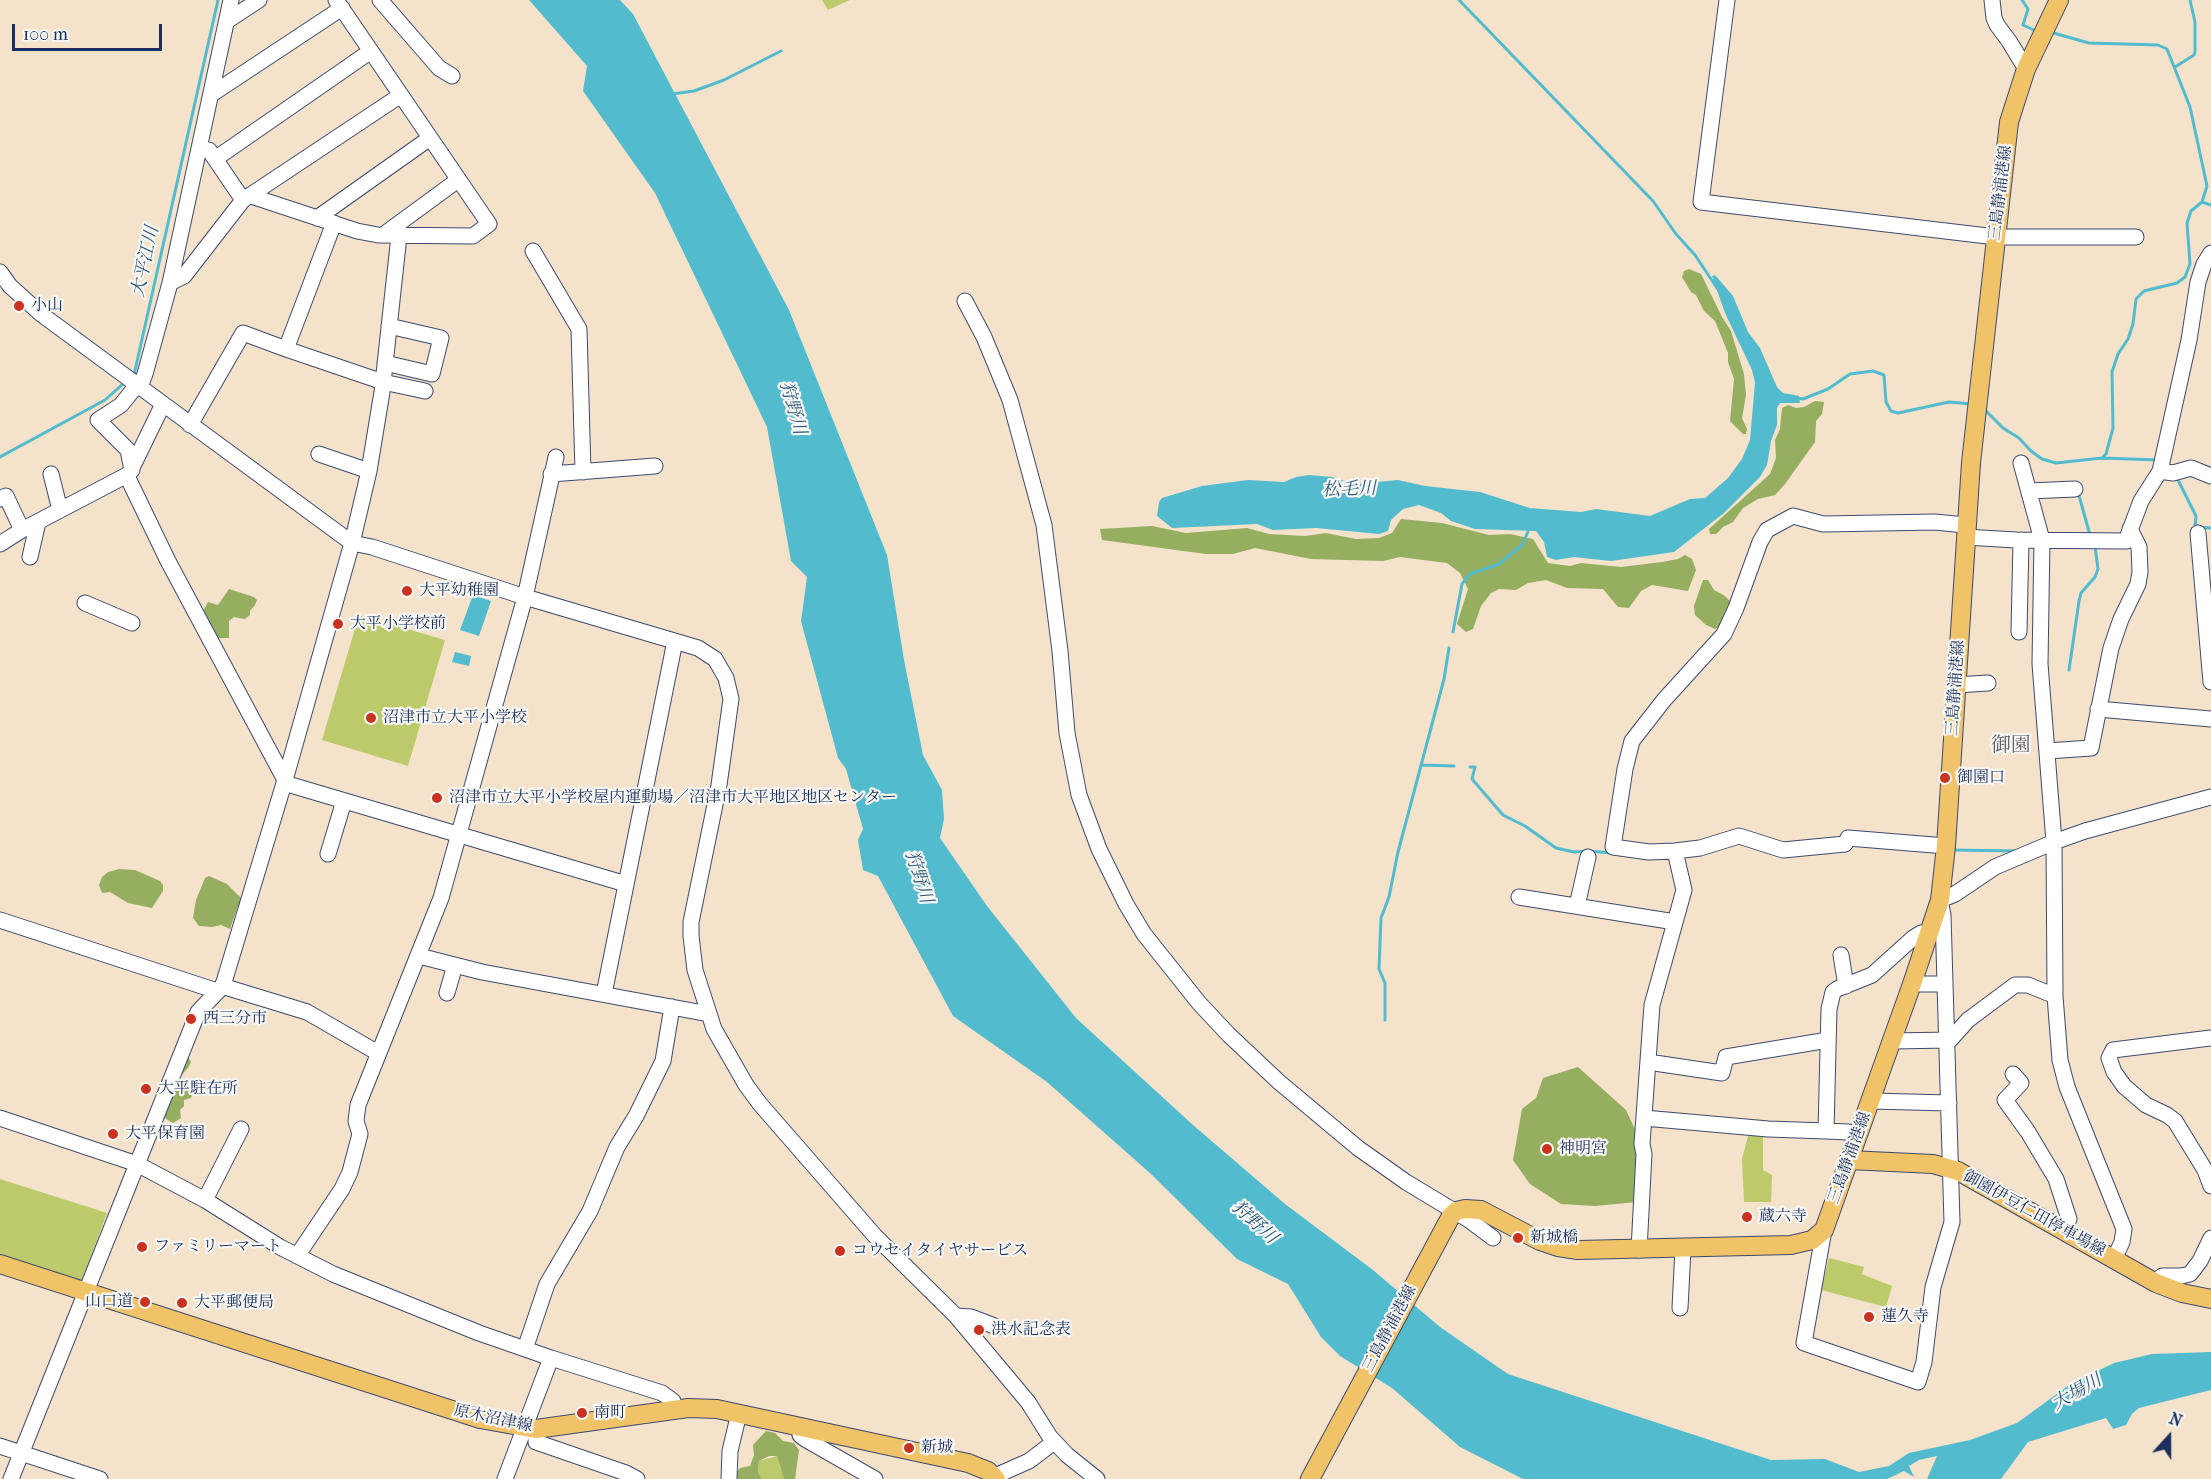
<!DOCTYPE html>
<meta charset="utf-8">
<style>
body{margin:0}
#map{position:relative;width:2211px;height:1479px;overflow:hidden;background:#f4e2cb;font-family:"IM FELL French Canon",serif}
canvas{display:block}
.north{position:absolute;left:2139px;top:1407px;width:60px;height:60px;-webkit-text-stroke:4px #f6f6f2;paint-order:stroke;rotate:21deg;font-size:16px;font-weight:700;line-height:24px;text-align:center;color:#1b2f5e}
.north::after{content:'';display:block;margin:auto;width:21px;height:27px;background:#1b2f5e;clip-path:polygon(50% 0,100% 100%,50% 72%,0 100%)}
.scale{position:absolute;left:12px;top:24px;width:150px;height:27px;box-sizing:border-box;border:3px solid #1b2f5e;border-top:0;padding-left:8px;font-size:18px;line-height:21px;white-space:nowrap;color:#1b2f5e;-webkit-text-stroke:4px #f6f6f2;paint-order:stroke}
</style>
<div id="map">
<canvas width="2211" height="1479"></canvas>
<div class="north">N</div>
<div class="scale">100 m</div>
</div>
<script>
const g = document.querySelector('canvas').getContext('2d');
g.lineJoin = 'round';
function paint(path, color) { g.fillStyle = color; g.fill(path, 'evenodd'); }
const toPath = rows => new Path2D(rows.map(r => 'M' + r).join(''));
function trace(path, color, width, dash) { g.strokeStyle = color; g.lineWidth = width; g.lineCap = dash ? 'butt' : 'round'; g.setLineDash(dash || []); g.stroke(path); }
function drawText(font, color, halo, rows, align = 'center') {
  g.font = font + ' "IM FELL French Canon","Noto Serif JP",serif'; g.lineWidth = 4.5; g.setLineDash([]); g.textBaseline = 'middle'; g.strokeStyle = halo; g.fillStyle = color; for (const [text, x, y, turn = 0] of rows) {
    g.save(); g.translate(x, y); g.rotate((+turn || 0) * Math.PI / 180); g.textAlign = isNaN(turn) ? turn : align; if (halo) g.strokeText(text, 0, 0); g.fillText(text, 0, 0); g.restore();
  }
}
const green = toPath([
 [822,0,850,0,828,10],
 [359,615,445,640,408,766,322,740],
 [1749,1132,1763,1133,1763,1170,1772,1175,1771,1202,1744,1202,1742,1159],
 [0,1179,107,1213,81,1284,0,1257],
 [1829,1258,1864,1267,1862,1274,1892,1286,1886,1307,1821,1290],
 [777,1456,784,1479,762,1479,758,1472,759,1461]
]);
const forest = toPath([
 [1689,269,1701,274,1722,317,1731,331,1744,374,1746,395,1742,418,1747,429,1746,434,1743,434,1730,421,1734,379,1728,362,1728,353,1715,321,1704,311,1696,295,1691,292,1682,277,1684,271],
 [1815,401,1824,402,1822,414,1816,421,1815,442,1785,484,1775,495,1758,499,1743,508,1733,522,1723,527,1716,534,1710,534,1709,529,1770,474,1776,458,1775,440,1780,429,1782,408,1788,405,1796,408,1804,407],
 [1401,519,1442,523,1489,535,1510,534,1533,539,1548,563,1570,566,1581,563,1621,567,1662,562,1678,559,1685,555,1692,559,1696,570,1688,591,1652,585,1641,591,1629,608,1618,607,1603,589,1567,588,1546,580,1528,583,1516,590,1499,589,1491,593,1481,606,1473,629,1466,632,1457,624,1468,589,1460,573,1447,563,1400,557,1383,561,1311,559,1255,548,1233,554,1206,554,1102,540,1100,529,1152,526,1186,533,1247,528,1269,534,1305,536,1326,533,1356,539,1379,538,1392,533],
 [1703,580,1708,580,1714,590,1725,596,1732,603,1722,626,1715,629,1706,625,1695,615,1694,606],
 [229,589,254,597,257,600,255,605,250,611,250,615,245,619,234,617,229,621,229,638,215,638,205,622,203,611,208,602,218,605],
 [119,869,135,870,160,881,163,885,163,891,152,908,128,903,110,892,102,893,99,885,102,877,108,872],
 [209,876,227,884,241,898,241,904,238,906,230,929,221,925,212,927,199,926,193,918,196,900,205,878],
 [187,1055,191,1062,188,1068,179,1078,178,1087,191,1092,192,1095,191,1098,184,1100,184,1106,180,1110,181,1118,173,1123,163,1117],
 [1578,1067,1626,1110,1642,1144,1637,1202,1595,1206,1561,1204,1530,1184,1513,1160,1522,1109,1536,1098,1543,1078],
 [766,1431,775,1433,783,1441,794,1443,799,1450,795,1479,784,1479,777,1456,769,1456,759,1461,758,1472,762,1479,732,1479,740,1468,750,1466,754,1455,753,1445]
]);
const water = toPath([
 [529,0,620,0,633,14,789,310,887,555,904,660,923,755,942,790,944,819,940,838,987,906,1076,1018,1193,1125,1285,1204,1373,1270,1440,1327,1508,1374,1771,1460,1825,1459,1859,1472,1889,1466,1909,1453,1970,1440,2017,1423,2069,1385,2114,1363,2152,1354,2211,1352,2211,1390,2139,1408,2132,1414,2126,1425,2113,1429,2106,1418,2028,1442,2001,1479,1927,1479,1937,1456,1919,1460,1909,1466,1914,1477,1904,1471,1887,1479,1523,1479,1460,1447,1392,1388,1340,1356,1321,1337,1288,1284,1237,1259,1151,1174,1047,1082,953,1016,878,876,863,870,858,840,863,829,846,769,838,758,801,621,807,577,791,561,767,427,655,193,583,91,587,66],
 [1715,275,1733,296,1748,332,1760,348,1777,387,1783,393,1799,396,1800,403,1780,403,1777,408,1777,425,1771,441,1767,465,1760,477,1724,513,1674,552,1611,561,1574,557,1556,560,1547,557,1544,542,1536,531,1475,529,1451,521,1441,513,1419,505,1403,509,1391,520,1388,531,1379,534,1316,528,1273,530,1257,524,1172,528,1157,516,1159,502,1162,498,1202,486,1248,480,1284,482,1296,477,1309,475,1332,477,1356,484,1398,480,1425,486,1480,492,1530,508,1581,512,1596,509,1650,516,1690,499,1705,498,1728,478,1742,459,1750,440,1755,383,1752,370,1725,313,1712,276],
 [473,595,491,601,479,636,460,630],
 [455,652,471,656,469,666,452,662]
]);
const stream = toPath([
 [1459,0,1653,201,1676,234,1695,255,1719,291],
 [2022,0,2028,9,2023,25,2038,32],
 [2175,67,2194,55,2195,52,2195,22,2190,0],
 [672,94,694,91,724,80,781,51],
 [2202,202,2211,205],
 [134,375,218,0],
 [1796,398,1803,399,1828,389,1850,374,1873,371,1884,375,1886,402,1891,411,1898,413,1949,402,1972,404],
 [1984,409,2003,428,2019,438,2031,451,2042,459,2056,463,2102,458,2106,454,2113,428,2112,372,2118,354,2128,339,2133,324,2136,299,2144,291,2177,283,2185,277,2190,264,2187,223,2191,211,2202,202,2207,186,2190,107,2167,49,2158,45,2089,43,2050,32],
 [0,457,105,400,124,383],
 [2102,458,2158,460],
 [2177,478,2196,516,2195,527,2211,528],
 [2078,492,2090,535],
 [1453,632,1462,584,1470,574,1499,564,1522,545,1530,527],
 [2069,670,2079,601,2081,593,2095,577,2098,569,2095,546],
 [1421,765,1454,766],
 [1470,767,1475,767,1472,779,1503,815,1525,826,1556,848,1574,852,1589,851,1611,853],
 [1952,850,2017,851],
 [1385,1020,1385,983,1379,969,1381,918,1389,897,1398,852,1444,679,1449,648]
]);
const minor = toPath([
 [380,0,439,68,452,76],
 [1727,0,1701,202,1996,237,2136,237],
 [1992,0,1994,18,1997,25,2009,41,2026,69],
 [227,21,259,0],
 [212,94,342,8],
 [209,150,243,200],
 [215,159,371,51],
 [251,196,357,231,378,235,473,236,489,224,336,0],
 [317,218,430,138],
 [383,235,458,180],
 [533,251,579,329,583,472],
 [0,272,10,286,41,314,352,543,372,547,525,597,698,648,715,659,726,678,731,699,719,785,691,922,691,936,695,970,714,1029,746,1085,760,1104,875,1236,956,1316,1028,1402,1050,1437,1067,1455,1097,1479],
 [170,283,184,276,243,200,401,95],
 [965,301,984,337,1010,400,1044,525,1060,651,1067,733,1079,795,1099,849,1126,904,1144,934,1199,1003,1229,1035,1279,1082,1358,1148,1406,1182,1469,1220,1493,1238],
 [286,349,383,382,425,391],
 [385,363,432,374,441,338,389,326],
 [140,387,145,374,170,283,231,0],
 [190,425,243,333,286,349,334,223],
 [319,454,369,471],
 [2021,463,2042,540,2040,664,2054,842,2055,996,2060,1060,2067,1087,2124,1229,2122,1242,2114,1259],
 [132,470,128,450,98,420,121,405,137,385],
 [2160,471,2173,473,2191,468,2211,476],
 [51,474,60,510],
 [551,474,655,466],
 [127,476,168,561,285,780],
 [2029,491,2075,489],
 [0,499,6,496,22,530],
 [2198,533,2211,682],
 [1965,537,2016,540,2126,541,2141,501,2160,471,2189,340,2198,282,2204,264,2211,253],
 [0,544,22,530,129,474,163,404],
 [30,557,38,522],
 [85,603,132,623],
 [2019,632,2021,540],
 [1956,685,1988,683],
 [2098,709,2211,719],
 [2047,751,2091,748,2111,648,2121,619,2138,584,2140,572,2139,547,2130,529],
 [284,783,626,884],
 [1946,846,1848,838,1845,844,1783,850,1739,836,1700,848,1675,851,1649,852,1613,847,1625,769,1632,741,1664,700,1724,634,1736,608,1760,542,1767,530,1793,516,1823,524,1935,522,1965,525],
 [328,854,344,801],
 [1519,897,1675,922],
 [1577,906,1588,857],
 [0,920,217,991],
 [1841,955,1846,986],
 [419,956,482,972,709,1014],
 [1912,984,1945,984],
 [222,986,307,1012,378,1053],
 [447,993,455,965],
 [604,994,675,641],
 [2211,1038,2113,1050,2109,1058,2114,1072,2124,1086,2146,1105,2167,1115,2175,1121,2205,1170,2211,1186],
 [1892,1041,1950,1040,1968,1020,2015,985,2028,985,2055,996],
 [1648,1062,1722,1073,1726,1057,1828,1040],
 [2013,1074,2021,1083,2005,1100,2028,1132,2056,1179,2069,1219,2064,1231],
 [1871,1101,1949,1103],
 [0,1118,137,1164,205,1200,280,1247,333,1274,479,1333,551,1358,662,1393,673,1401,674,1410],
 [1644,1118,1768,1129,1826,1131],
 [1858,1135,1848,1132,1826,1131,1829,1009,1833,992,1837,989,1872,975,1913,938,1921,933,1930,933],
 [205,1200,241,1129],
 [1824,1230,1804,1343,1918,1382,1924,1362,1933,1287,1952,1222,1943,915,1940,900,1955,894,1995,867,2054,842,2085,831,2211,797],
 [1639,1250,1644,1154,1642,1144,1652,1005,1684,890,1675,851],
 [297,1256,342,1189,350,1172,360,1134,356,1121,358,1105,441,898,525,597,556,457],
 [2156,1283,2162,1276,2181,1276,2190,1274,2200,1261,2211,1238],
 [1680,1308,1683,1249],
 [956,1316,971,1317,997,1327],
 [525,1349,547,1284,590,1211,617,1147,636,1116,663,1061,672,1007],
 [800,1428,800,1435,805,1439,875,1479],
 [536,1429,536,1442,626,1473,637,1479],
 [0,1446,100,1479],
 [995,1476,1029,1461,1054,1442],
 [11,1479,198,1012,221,988,224,982,285,780,352,543,369,471,382,392,399,236],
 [505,1479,551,1358],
 [729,1479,730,1451,739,1413]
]);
const major = toPath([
 [1849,1160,1933,1164,1958,1171,2156,1283,2182,1293,2211,1299],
 [0,1264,480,1419,536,1429,688,1408,717,1409,968,1463,988,1471,996,1479],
 [1310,1479,1451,1216,1456,1211,1465,1209,1481,1210,1540,1241,1558,1247,1578,1250,1791,1245,1812,1240,1824,1230,1912,984,1940,900,1946,846,1971,463,2009,122,2026,69,2059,0]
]);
const markers = [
 [19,306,6,"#c8321e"],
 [407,591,6,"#c8321e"],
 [338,624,6,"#c8321e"],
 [371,718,6,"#c8321e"],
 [1945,778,6,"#c8321e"],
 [437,798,6,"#c8321e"],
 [191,1019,6,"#c8321e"],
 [146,1089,6,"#c8321e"],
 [113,1134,6,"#c8321e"],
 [1547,1149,6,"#c8321e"],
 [1747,1217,6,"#c8321e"],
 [1518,1238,6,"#c8321e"],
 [142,1247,6,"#c8321e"],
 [840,1251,6,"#c8321e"],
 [145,1302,6,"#c8321e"],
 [182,1303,6,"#c8321e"],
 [1869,1317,6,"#c8321e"],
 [979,1330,6,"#c8321e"],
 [582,1413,6,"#c8321e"],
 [909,1448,6,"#c8321e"]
];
const streetNames = [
 ["三島静浦港線",2001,193,-83],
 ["三島静浦港線",1956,688,-86],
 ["三島静浦港線",1850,1158,-70],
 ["御園伊豆仁田停車場線",2034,1214,29],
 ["三島静浦港線",1390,1329,-62],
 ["原木沼津線",493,1419,12]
];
const poiNames = [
 ["小山",31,306],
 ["大平幼稚園",419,591],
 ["大平小学校前",350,624],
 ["沼津市立大平小学校",383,718],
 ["御園口",1957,778],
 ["沼津市立大平小学校屋内運動場／沼津市大平地区地区センター",449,798],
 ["西三分市",203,1019],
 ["大平駐在所",158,1089],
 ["大平保育園",125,1134],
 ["神明宮",1559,1149],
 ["蔵六寺",1759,1217],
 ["新城橋",1530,1238],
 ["ファミリーマート",154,1247],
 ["コウセイタイヤサービス",852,1251],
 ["山口道",133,1302,"right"],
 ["大平郵便局",194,1303],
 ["蓮久寺",1881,1317],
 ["洪水記念表",991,1330],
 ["南町",594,1413],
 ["新城",921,1448]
];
const waterNames = [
 ["大平江川",146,262,-78],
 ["狩野川",792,408,74],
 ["松毛川",1349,490,-2],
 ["狩野川",918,877,72],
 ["狩野川",1254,1223,42],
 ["大場川",2077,1393,-30]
];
const quarterNames = [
 ["御園",2011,746]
];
paint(green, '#bcca6c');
paint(forest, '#95ae60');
paint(water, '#52bcce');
trace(stream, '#52bcce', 3);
trace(minor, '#3c4a6e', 17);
trace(major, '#3c4a6e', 20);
trace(minor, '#fff', 15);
trace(major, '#f0c369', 18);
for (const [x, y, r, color] of markers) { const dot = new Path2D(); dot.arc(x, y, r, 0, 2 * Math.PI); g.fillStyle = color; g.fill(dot); trace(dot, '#f6f6f2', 2); }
drawText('16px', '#1b2f5e', '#f6f6f2', streetNames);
drawText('16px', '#1b2f5e', '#f6f6f2', poiNames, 'left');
drawText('italic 18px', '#2c5980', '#f6f6f2', waterNames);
drawText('20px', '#615c65', '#f6f6f2', quarterNames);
</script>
